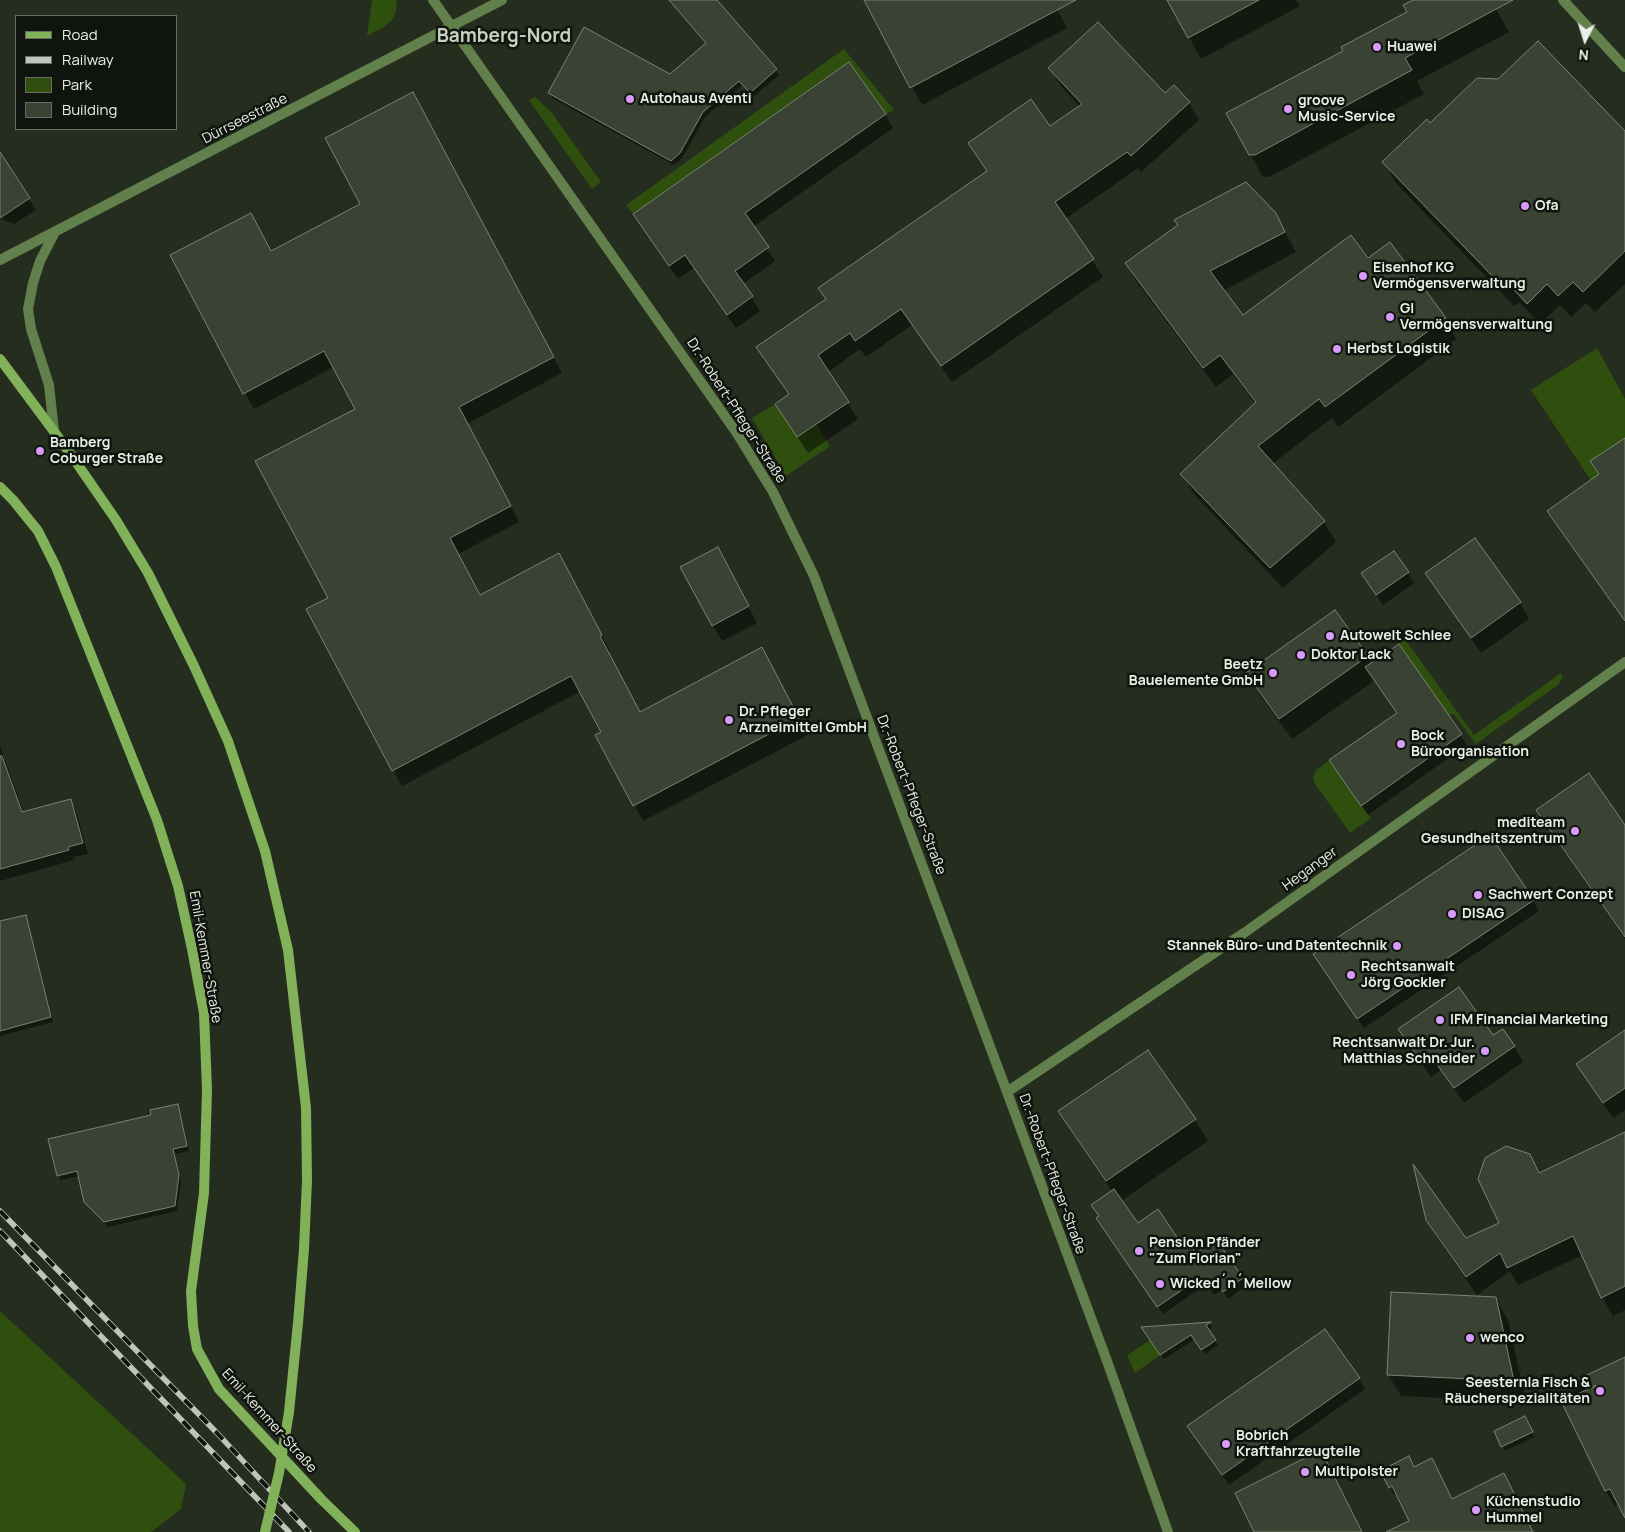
<!DOCTYPE html>
<meta charset="utf-8">
<style>
body{margin:0}
#map{position:relative;width:1625px;height:1532px;overflow:hidden;background:#252d1f;font-family:Manrope,sans-serif}
canvas{display:block}
.legend{position:absolute;left:15px;top:15px;width:162px;height:115px;box-sizing:border-box;background:#10140e;border:1px solid #676c64;margin:0;padding:6px 9px;list-style:none;font-size:15px;color:#e9efe5}
.legend li{display:flex;align-items:center;gap:10px;height:25px}
.legend b{width:25px;border:1px solid #676c64}
.north{position:absolute;left:1560px;top:15px;width:50px;height:50px;-webkit-text-stroke:4px #10140e;paint-order:stroke;rotate:185deg;font-size:14px;font-weight:700;line-height:20px;text-align:center;color:#e9efe5}
.north::after{content:'';display:block;margin:auto;width:18px;height:22px;background:#e9efe5;clip-path:polygon(50% 0,100% 100%,50% 72%,0 100%)}
</style>
<div id="map">
<canvas width="1625" height="1532"></canvas>
<ul class="legend">
<li><b style="height:6px;background:#81b159"></b>Road</li>
<li><b style="height:6px;background:#bec5ba"></b>Railway</li>
<li><b style="height:14px;background:#2f4f0f"></b>Park</li>
<li><b style="height:14px;background:#3a4333"></b>Building</li>
</ul>
<div class="north">N</div>
</div>
<script>
const g = document.querySelector('canvas').getContext('2d');
g.lineJoin = 'round';
function paint(path, color) { g.fillStyle = color; g.fill(path, 'evenodd'); }
const toPath = rows => new Path2D(rows.map(r => 'M' + r).join(''));
function trace(path, color, width, dash) { g.strokeStyle = color; g.lineWidth = width; g.lineCap = dash ? 'butt' : 'round'; g.setLineDash(dash || []); g.stroke(path); }
function drawText(font, color, halo, rows, align = 'center') {
  g.font = font + ' Manrope,sans-serif'; g.lineWidth = 5; g.setLineDash([]); g.textBaseline = 'middle'; g.strokeStyle = halo; g.fillStyle = color; for (const [text, x, y, turn = 0] of rows) {
    g.save(); g.translate(x, y); g.rotate((+turn || 0) * Math.PI / 180); g.textAlign = isNaN(turn) ? turn : align; if (halo) g.strokeText(text, 0, 0); g.fillText(text, 0, 0); g.restore();
  }
}
const green = toPath([
 [372,0,397,0,396,12,391,21,384,27,367,36],
 [844,49,894,110,886,114,849,62,633,214,626,205],
 [535,97,552,113,601,182,592,189,529,100],
 [1597,348,1625,399,1625,438,1591,461,1625,511,1625,532,1531,390],
 [775,404,816,424,830,446,786,476,752,418],
 [1405,639,1474,735,1561,673,1563,677,1558,685,1476,744,1454,714,1448,715,1399,644],
 [1329,761,1371,818,1350,833,1315,784,1313,779,1316,770],
 [0,1311,186,1484,181,1509,151,1532,0,1532],
 [1150,1340,1160,1355,1135,1373,1127,1355]
]);
const shadow = toPath([
 [669,0,716,0,779,75,753,97,742,85,705,117,682,158,674,165,552,98,549,93,670,76,707,44],
 [865,0,1052,0,1067,28,922,105],
 [1169,0,1296,0,1300,6,1201,59],
 [1416,0,1491,0,1509,32,1417,81,1424,94,1269,177,1263,177,1250,154,1345,51,1408,12],
 [1050,68,1165,95,1189,103,1199,120,1141,172,1138,168,1065,219,1103,277,952,382,912,325,866,357,860,349,828,372,858,419,808,453,787,421,790,396,758,348,827,300,987,172,970,144,1050,127,1080,107,1060,85],
 [422,109,562,373,467,424,519,522,458,554,480,596,568,571,610,651,608,652,640,713,771,665,808,735,643,821,597,736,603,733,581,691,402,786,393,770,329,598,357,409,334,367,254,409,172,256,271,252,362,204],
 [885,114,893,128,753,227,775,261,743,284,760,311,736,328,694,268,678,279,634,214],
 [1430,125,1625,133,1625,284,1595,312,1586,303,1571,317,1560,305,1540,324,1519,302,1514,306,1396,183,1384,162],
 [0,154,36,210,14,224,0,219],
 [1275,214,1296,252,1223,291,1243,317,1368,260,1445,319,1456,339,1338,427,1332,418,1272,464,1324,522,1336,542,1283,588,1194,494,1182,474,1256,404,1233,374,1216,387,1138,284,1126,264],
 [1625,440,1625,621,1548,511,1600,475],
 [1475,539,1520,603,1529,619,1481,653,1436,589,1427,574],
 [1393,552,1414,583,1383,605,1369,584],
 [726,564,757,623,722,641,713,626],
 [1398,646,1467,745,1368,815,1331,761,1398,714,1374,681,1292,739,1260,695,1248,673,1367,656,1371,665],
 [0,746,24,813,70,800,76,811,88,854,73,857,74,860,0,881],
 [1538,810,1625,827,1625,939,1550,831],
 [1533,900,1539,911,1364,1028,1321,965],
 [26,916,28,921,53,1022,0,1036,0,922],
 [1400,1029,1493,1037,1514,1046,1523,1062,1464,1103,1441,1070,1431,1077],
 [1625,1031,1625,1110,1613,1118,1587,1080],
 [1148,1051,1195,1120,1208,1141,1121,1201,1137,1225,1181,1245,1242,1279,1246,1286,1228,1299,1222,1290,1214,1295,1206,1284,1163,1314,1097,1219,1100,1217,1112,1191,1072,1133,1060,1112],
 [177,1105,180,1110,189,1151,175,1154,181,1181,177,1211,108,1227,85,1201,79,1176,61,1180,58,1175,153,1116],
 [1625,1133,1625,1310,1613,1316,1602,1297,1583,1255,1518,1285,1510,1271,1477,1295,1438,1239,1427,1220,1465,1240,1501,1223,1529,1155,1540,1174],
 [1495,1298,1508,1320,1526,1402,1401,1396,1388,1374],
 [1210,1324,1212,1328,1208,1330,1218,1345,1205,1354,1195,1339,1164,1359,1143,1328],
 [1625,1358,1625,1513,1620,1504,1615,1506,1606,1491,1563,1401,1576,1396,1570,1385],
 [1359,1379,1365,1389,1229,1485,1195,1437],
 [1527,1423,1534,1437,1505,1451,1495,1432],
 [1414,1469,1452,1500,1533,1532,1389,1532,1410,1521,1397,1494,1394,1495,1382,1471]
]);
const building = toPath([
 [669,0,717,0,777,69,750,93,739,81,703,112,680,153,671,161,548,93,584,27,670,74,706,43,669,0],
 [864,0,1076,0,910,88,864,0],
 [1167,0,1259,0,1188,38,1167,0],
 [1413,0,1513,0,1405,58,1412,70,1255,155,1249,155,1226,113,1343,51,1341,47,1407,12,1403,5,1413,0],
 [1098,22,1165,93,1174,85,1190,102,1131,156,1127,152,1055,202,1094,259,941,366,901,309,855,341,850,333,818,355,849,402,797,437,775,404,789,394,756,347,826,299,818,288,987,171,968,143,1031,99,1050,126,1082,104,1048,68,1098,22],
 [1538,41,1625,131,1625,251,1583,292,1573,282,1558,296,1547,284,1527,304,1506,281,1501,285,1382,162,1427,119,1430,123,1477,78,1498,79,1538,41],
 [849,62,886,114,745,213,769,247,735,271,753,296,727,315,685,255,669,266,633,214,849,62],
 [413,92,554,357,459,407,511,506,450,538,480,595,559,553,602,635,600,636,640,712,762,647,799,718,633,806,595,735,601,732,571,676,392,771,306,609,328,598,255,461,355,409,324,351,243,394,170,255,251,213,271,251,360,204,325,138,413,92],
 [0,152,30,198,0,218,0,152],
 [1246,182,1276,213,1285,232,1210,271,1243,315,1351,235,1368,258,1390,242,1446,318,1325,407,1319,399,1258,446,1325,521,1270,568,1180,474,1256,402,1220,355,1203,368,1125,263,1178,225,1174,220,1246,182],
 [1625,438,1625,621,1547,511,1599,474,1590,461,1625,438],
 [1475,538,1521,602,1471,638,1425,573,1475,538],
 [718,547,749,606,712,626,680,567,718,547],
 [1394,551,1409,572,1376,595,1361,573,1394,551],
 [1335,610,1368,656,1279,719,1246,673,1335,610],
 [1399,644,1462,734,1361,806,1329,760,1397,713,1365,667,1399,644],
 [0,756,2,756,22,812,71,799,83,843,68,847,69,850,0,869,0,756],
 [1589,773,1625,825,1625,937,1536,810,1589,773],
 [1490,835,1534,900,1357,1019,1313,954,1490,835],
 [26,915,51,1017,0,1031,0,921,26,915],
 [1459,987,1493,1035,1503,1029,1515,1046,1454,1088,1430,1055,1421,1061,1398,1029,1459,987],
 [1625,1030,1625,1088,1603,1103,1576,1064,1625,1030],
 [1148,1050,1196,1119,1106,1181,1058,1111,1148,1050],
 [178,1104,187,1146,173,1149,179,1175,175,1206,104,1222,84,1202,77,1171,57,1176,48,1139,151,1115,150,1110,178,1104],
 [1625,1132,1625,1286,1601,1298,1573,1236,1507,1268,1500,1253,1466,1277,1426,1220,1413,1164,1466,1238,1499,1223,1478,1179,1485,1158,1506,1146,1530,1154,1539,1173,1625,1132],
 [1114,1189,1138,1223,1158,1209,1181,1243,1186,1240,1196,1253,1216,1239,1243,1278,1223,1292,1216,1283,1209,1288,1201,1277,1157,1307,1096,1218,1099,1216,1091,1205,1114,1189],
 [1391,1292,1496,1297,1514,1381,1387,1375,1391,1292],
 [1211,1322,1206,1325,1216,1340,1209,1345,1201,1350,1191,1335,1160,1355,1141,1327,1211,1322],
 [1325,1329,1360,1378,1222,1475,1187,1426,1325,1329],
 [1625,1357,1625,1518,1610,1489,1605,1491,1561,1401,1596,1386,1568,1384,1625,1357],
 [1525,1416,1533,1432,1501,1447,1494,1431,1525,1416],
 [1321,1450,1362,1532,1254,1532,1235,1493,1321,1450],
 [1409,1456,1414,1467,1432,1458,1452,1499,1504,1473,1533,1532,1386,1532,1409,1521,1392,1486,1389,1488,1380,1471,1409,1456]
]);
const street = toPath([
 [433,0,736,432,773,492,814,576,1007,1092,1107,1361,1168,1532],
 [1563,0,1625,67],
 [0,260,502,0],
 [54,431,49,385,31,329,28,309,33,283,40,261,54,234],
 [1007,1092,1244,933,1625,662]
]);
const secondary = toPath([
 [0,359,67,449,116,520,148,573,194,666,228,741,265,851,288,950,306,1108,307,1180,304,1249,298,1323,289,1412],
 [0,487,13,500,38,531,56,567,157,820,178,886,192,949,204,1013,207,1090,204,1193,191,1291,193,1326,197,1349,219,1389,321,1499,355,1532]
]);
const rail = toPath([
 [0,1211,217,1433,309,1532],
 [0,1231,289,1532]
]);
const secondaryBridge = toPath([
 [265,1532,279,1473,289,1412]
]);
const markers = [
 [1377,47,5,"#d79bf9"],
 [630,99,5,"#d79bf9"],
 [1288,109,5,"#d79bf9"],
 [1525,206,5,"#d79bf9"],
 [1363,276,5,"#d79bf9"],
 [1390,317,5,"#d79bf9"],
 [1337,349,5,"#d79bf9"],
 [40,451,5,"#d79bf9"],
 [1330,636,5,"#d79bf9"],
 [1301,655,5,"#d79bf9"],
 [1273,673,5,"#d79bf9"],
 [729,720,5,"#d79bf9"],
 [1401,744,5,"#d79bf9"],
 [1575,831,5,"#d79bf9"],
 [1478,895,5,"#d79bf9"],
 [1452,914,5,"#d79bf9"],
 [1397,946,5,"#d79bf9"],
 [1351,975,5,"#d79bf9"],
 [1440,1020,5,"#d79bf9"],
 [1485,1051,5,"#d79bf9"],
 [1139,1251,5,"#d79bf9"],
 [1160,1284,5,"#d79bf9"],
 [1470,1338,5,"#d79bf9"],
 [1600,1391,5,"#d79bf9"],
 [1226,1444,5,"#d79bf9"],
 [1305,1472,5,"#d79bf9"],
 [1476,1510,5,"#d79bf9"]
];
const poiNames = [
 ["Huawei",1387,47],
 ["Autohaus Aventi",640,99],
 ["groove",1298,101],
 ["Music-Service",1298,117],
 ["Ofa",1535,206],
 ["Eisenhof KG",1373,268],
 ["Vermögensverwaltung",1373,284],
 ["GI",1400,309],
 ["Vermögensverwaltung",1400,325],
 ["Herbst Logistik",1347,349],
 ["Bamberg",50,443],
 ["Coburger Straße",50,459],
 ["Autowelt Schlee",1340,636],
 ["Doktor Lack",1311,655],
 ["Beetz",1263,665,"right"],
 ["Bauelemente GmbH",1263,681,"right"],
 ["Dr. Pfleger",739,712],
 ["Arzneimittel GmbH",739,728],
 ["Bock",1411,736],
 ["Büroorganisation",1411,752],
 ["mediteam",1565,823,"right"],
 ["Gesundheitszentrum",1565,839,"right"],
 ["Sachwert Conzept",1488,895],
 ["DISAG",1462,914],
 ["Stannek Büro- und Datentechnik",1387,946,"right"],
 ["Rechtsanwalt",1361,967],
 ["Jörg Gockler",1361,983],
 ["IFM Financial Marketing",1450,1020],
 ["Rechtsanwalt Dr. Jur.",1475,1043,"right"],
 ["Matthias Schneider",1475,1059,"right"],
 ["Pension Pfänder",1149,1243],
 ["\"Zum Florian\"",1149,1259],
 ["Wicked´n´Mellow",1170,1284],
 ["wenco",1480,1338],
 ["Seesternla Fisch &",1590,1383,"right"],
 ["Räucherspezialitäten",1590,1399,"right"],
 ["Bobrich",1236,1436],
 ["Kraftfahrzeugteile",1236,1452],
 ["Multipolster",1315,1472],
 ["Küchenstudio",1486,1502],
 ["Hummel",1486,1518]
];
const streetNames = [
 ["Dürrseestraße",245,119,-27],
 ["Dr.-Robert-Pfleger-Straße",736,411,57],
 ["Dr.-Robert-Pfleger-Straße",911,795,69],
 ["Heganger",1310,869,-36],
 ["Emil-Kemmer-Straße",205,957,80],
 ["Dr.-Robert-Pfleger-Straße",1052,1174,70],
 ["Emil-Kemmer-Straße",269,1421,48]
];
const districtNames = [
 ["Bamberg-Nord",504,37]
];
paint(green, '#2f4f0f');
paint(shadow, '#0007');
paint(building, '#3a4333');
trace(building, '#7a8473', 1);
trace(street, '#62804b', 10);
trace(secondary, '#81b159', 10);
trace(rail, '#bec5ba', 5.5);
trace(rail, '#10140e', 4, [11]);
trace(secondaryBridge, '#81b159', 10);
for (const [x, y, r, color] of markers) { const dot = new Path2D(); dot.arc(x, y, r, 0, 2 * Math.PI); g.fillStyle = color; g.fill(dot); trace(dot, '#10140e', 2); }
drawText('bold 14px', '#e9efe5', '#10140e', poiNames, 'left');
drawText('14px', '#e9efe5', '#10140e', streetNames);
drawText('bold 19px', '#c7d2c0', '#10140e', districtNames);
</script>
